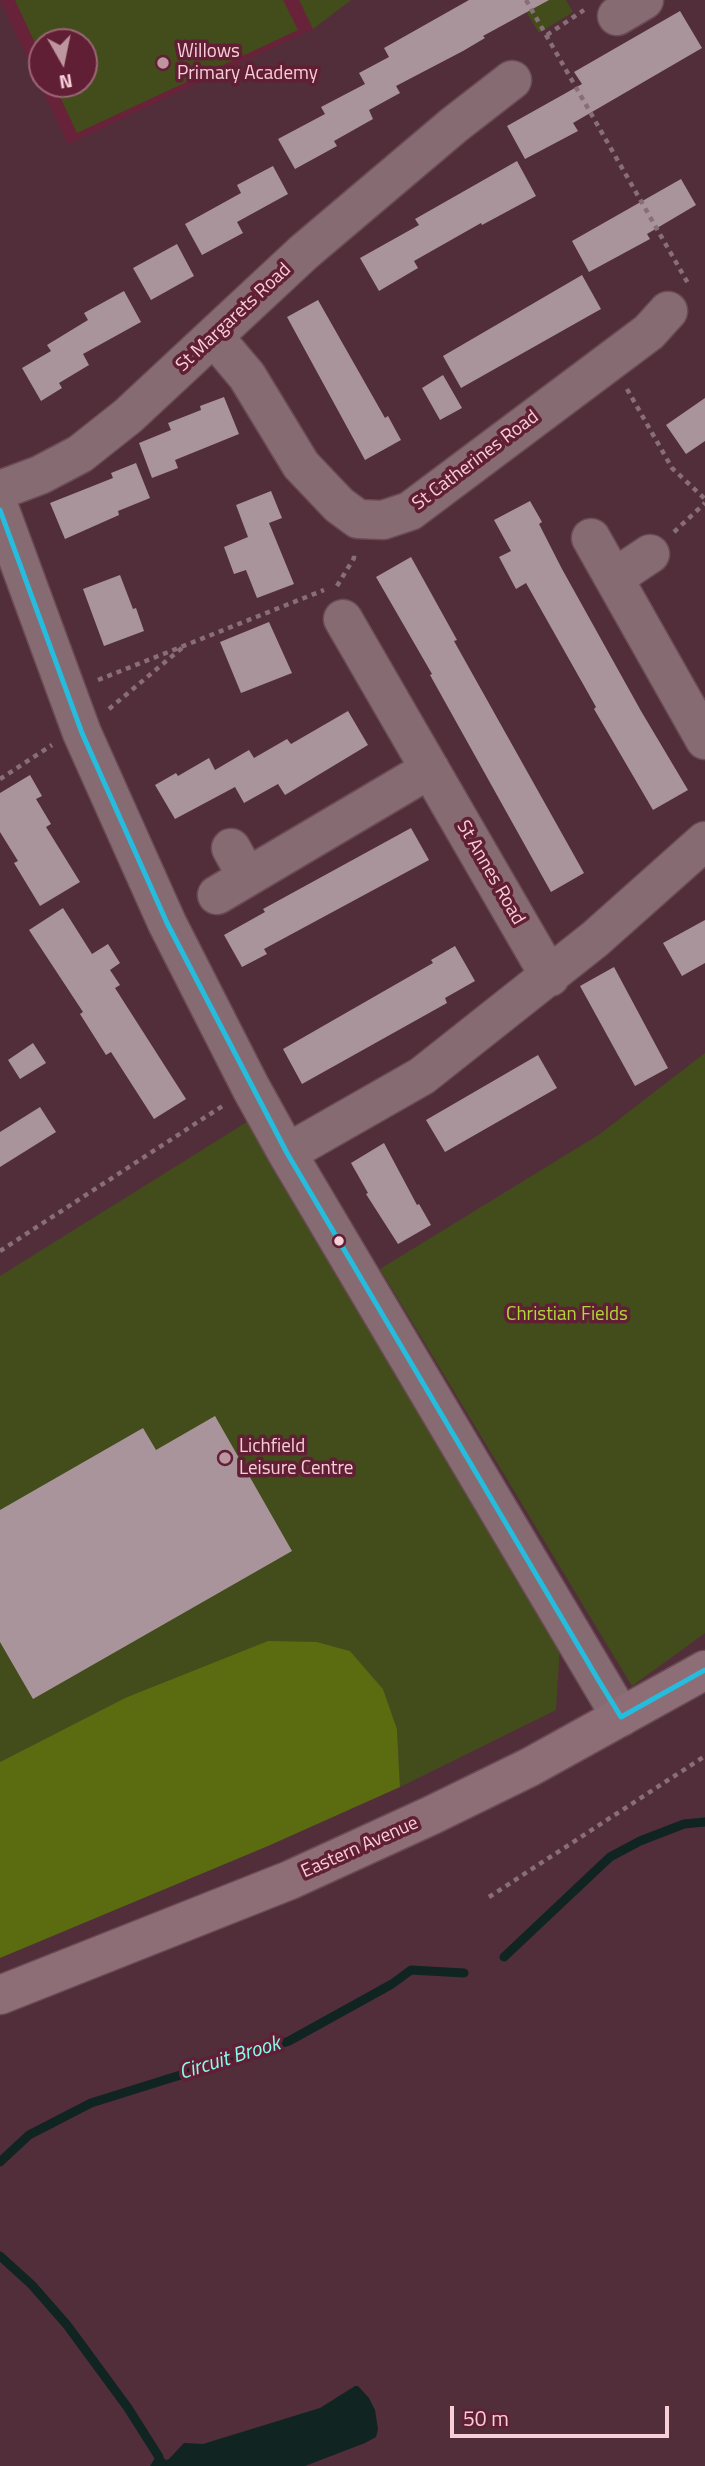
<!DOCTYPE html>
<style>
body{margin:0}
#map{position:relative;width:705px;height:2466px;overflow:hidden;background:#522e3a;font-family:"Titillium Web",sans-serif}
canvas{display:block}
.north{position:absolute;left:28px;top:28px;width:70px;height:70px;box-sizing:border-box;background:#611f35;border:2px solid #9d6576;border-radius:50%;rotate:171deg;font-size:19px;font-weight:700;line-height:28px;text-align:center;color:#f8ced7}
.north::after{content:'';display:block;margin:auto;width:24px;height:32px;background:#be96a0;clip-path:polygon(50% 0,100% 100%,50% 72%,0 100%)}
.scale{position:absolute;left:450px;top:2406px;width:219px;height:32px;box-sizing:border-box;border:4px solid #f8ced7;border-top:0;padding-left:9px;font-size:21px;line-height:24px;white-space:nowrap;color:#f8ced7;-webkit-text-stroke:5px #611f35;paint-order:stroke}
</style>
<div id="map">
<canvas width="705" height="2466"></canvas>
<div class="north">N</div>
<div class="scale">50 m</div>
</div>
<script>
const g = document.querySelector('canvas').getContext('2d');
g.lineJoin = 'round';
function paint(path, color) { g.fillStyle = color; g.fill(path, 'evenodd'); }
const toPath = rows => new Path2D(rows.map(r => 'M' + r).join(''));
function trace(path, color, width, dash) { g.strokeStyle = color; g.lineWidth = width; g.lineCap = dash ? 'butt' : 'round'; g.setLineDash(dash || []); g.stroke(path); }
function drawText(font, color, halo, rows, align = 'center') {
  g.font = font + ' "Titillium Web",sans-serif'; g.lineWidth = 7; g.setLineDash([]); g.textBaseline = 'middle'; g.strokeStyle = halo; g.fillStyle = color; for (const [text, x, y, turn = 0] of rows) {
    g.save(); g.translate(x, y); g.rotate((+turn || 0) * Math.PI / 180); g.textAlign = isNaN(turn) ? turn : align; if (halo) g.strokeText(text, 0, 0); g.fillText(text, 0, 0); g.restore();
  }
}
const built = toPath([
 [0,0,299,0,313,29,68,144],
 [42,42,84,42,84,84,42,84]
]);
const green = toPath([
 [15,0,283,0,298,30,77,133,54,84,84,84,84,42,42,42,42,58],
 [299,0,351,0,313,29],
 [519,0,566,0,573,12,539,33],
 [705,1053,705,1633,632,1686,380,1269,600,1134],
 [247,1122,560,1644,556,1710,400,1787,397,1729,383,1689,350,1651,317,1642,125,1698,0,1762,0,1276]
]);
const forest = toPath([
 [268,1641,317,1642,350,1651,383,1689,397,1729,400,1787,268,1846,0,1958,0,1762,125,1698]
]);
const water = toPath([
 [355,2386,358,2386,369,2398,375,2410,378,2429,376,2437,365,2443,305,2466,150,2466,155,2458,161,2456,166,2460,169,2459,184,2443,203,2444,320,2408]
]);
const stream = toPath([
 [504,1957,610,1857,640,1841,684,1824,705,1822],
 [0,2162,29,2135,91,2103,289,2041,392,1984,411,1970,464,1973],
 [0,2256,32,2285,67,2325,128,2408,159,2457]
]);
const building = toPath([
 [469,0,549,0,483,36,485,38,463,51,396,86,400,93,369,110,373,119,334,141,337,146,295,169,278,139,325,114,321,107,365,84,359,73,389,57,384,48],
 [680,11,702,48,573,123,578,131,525,159,507,126,582,84,574,72],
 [517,161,536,196,482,225,481,223,414,261,418,268,379,291,360,258,419,225,415,219],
 [273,166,288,194,237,222,243,233,202,255,185,224,241,193,237,185],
 [681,179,696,205,647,234,650,239,589,272,572,241],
 [177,244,194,276,151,300,133,268],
 [582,275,601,309,461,388,443,356],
 [124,291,141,322,83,354,89,365,59,383,62,388,41,401,22,368,51,351,47,345,88,320,84,313],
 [318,300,385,418,388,416,401,440,365,460,287,317],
 [443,375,462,408,440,420,422,388],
 [224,397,239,434,175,460,178,468,152,478,139,443,171,430,168,423,201,410,200,406],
 [705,398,705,441,686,454,666,425],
 [136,463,150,498,118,511,119,515,65,539,50,503,113,478,111,473],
 [271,491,282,518,269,523,294,584,257,598,246,570,234,574,224,547,248,537,236,505],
 [530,501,542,522,539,524,562,569,641,711,688,790,653,810,594,709,596,707,526,583,516,589,499,557,511,551,494,520],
 [411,557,457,640,454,641,584,873,551,892,430,675,432,674,376,577],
 [120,575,133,609,136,608,144,631,104,646,83,589],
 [269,622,292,673,241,693,220,642],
 [348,711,368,745,285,795,278,784,244,803,235,787,175,819,155,785,176,773,178,776,209,758,215,770,249,750,254,758,287,739,291,744],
 [30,775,42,796,36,799,51,824,46,827,80,882,40,906,14,863,18,861,0,832,0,793],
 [411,828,429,860,264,949,267,954,242,967,224,935,265,912,263,909],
 [63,908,92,954,108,944,120,963,110,970,120,985,115,988,186,1099,154,1119,111,1052,106,1055,80,1014,83,1012,29,930],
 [705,920,705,963,682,976,663,943],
 [455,946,475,981,445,998,447,1003,302,1084,283,1049,433,963,431,960],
 [614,967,668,1068,635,1086,580,986],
 [33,1043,46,1063,20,1079,8,1060],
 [538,1055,557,1088,445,1152,426,1120],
 [40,1107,56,1132,0,1167,0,1132],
 [384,1143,417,1205,419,1204,431,1225,398,1244,366,1194,368,1193,351,1163],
 [215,1416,292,1551,33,1699,0,1642,0,1510,143,1428,156,1450]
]);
const path = toPath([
 [526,0,689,285],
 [547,35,584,10],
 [627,389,672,468,705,499],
 [674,532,705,503],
 [337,586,354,558,354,551],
 [98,680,324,590],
 [109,709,183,647],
 [0,779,52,745],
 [0,1251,224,1105],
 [489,1897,705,1756]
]);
const minor = toPath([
 [617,16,644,0],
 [214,337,247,376,301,465,339,505,358,519,383,520,410,511,649,332,668,311],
 [0,490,40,475,80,454,128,416,304,252,454,125,512,80],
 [0,510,82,733,167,923,251,1088,287,1153,621,1717],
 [591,538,705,740],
 [614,578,650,554],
 [343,619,550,977],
 [231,848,247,877],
 [217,895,430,769],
 [287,1153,422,1076,595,939,705,841]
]);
const highway = toPath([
 [0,1995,290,1880,432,1815,530,1767,705,1670]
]);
const bus1 = toPath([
 [0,510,82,733,167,923,287,1153,599,1681,621,1717,705,1670]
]);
const markers = [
 [163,63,7,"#be96a0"],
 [339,1241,6,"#f8ced7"],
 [225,1458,7,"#be96a0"]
];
const poiNames = [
 ["Willows",177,52],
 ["Primary Academy",177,74],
 ["Lichfield",239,1447],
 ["Leisure Centre",239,1469]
];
const streetNames = [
 ["St Margarets Road",234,318,-43],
 ["St Catherines Road",476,461,-37],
 ["St Annes Road",490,873,60],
 ["Eastern Avenue",360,1848,-24]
];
const parkNames = [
 ["Christian Fields",567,1315]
];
const waterNames = [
 ["Circuit Brook",230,2059,-17]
];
paint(built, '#682239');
paint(green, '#434d1b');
paint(forest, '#5a6b10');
paint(water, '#102422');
trace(stream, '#102422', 9);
paint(building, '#a9949c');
trace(minor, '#6b4b55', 41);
trace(highway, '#6b4b55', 41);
trace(path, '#886e76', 4.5, [5, 5]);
trace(minor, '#876b73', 38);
trace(highway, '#8d6e76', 38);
trace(bus1, '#26bcdd', 5);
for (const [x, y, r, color] of markers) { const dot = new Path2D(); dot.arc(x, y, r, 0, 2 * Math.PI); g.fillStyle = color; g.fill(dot); trace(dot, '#611f35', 2.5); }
drawText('19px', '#f8ced7', '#611f35', poiNames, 'left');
drawText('19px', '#f8ced7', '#611f35', streetNames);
drawText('19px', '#aed936', '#611f35', parkNames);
drawText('italic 21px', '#85fdec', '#611f35', waterNames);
</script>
